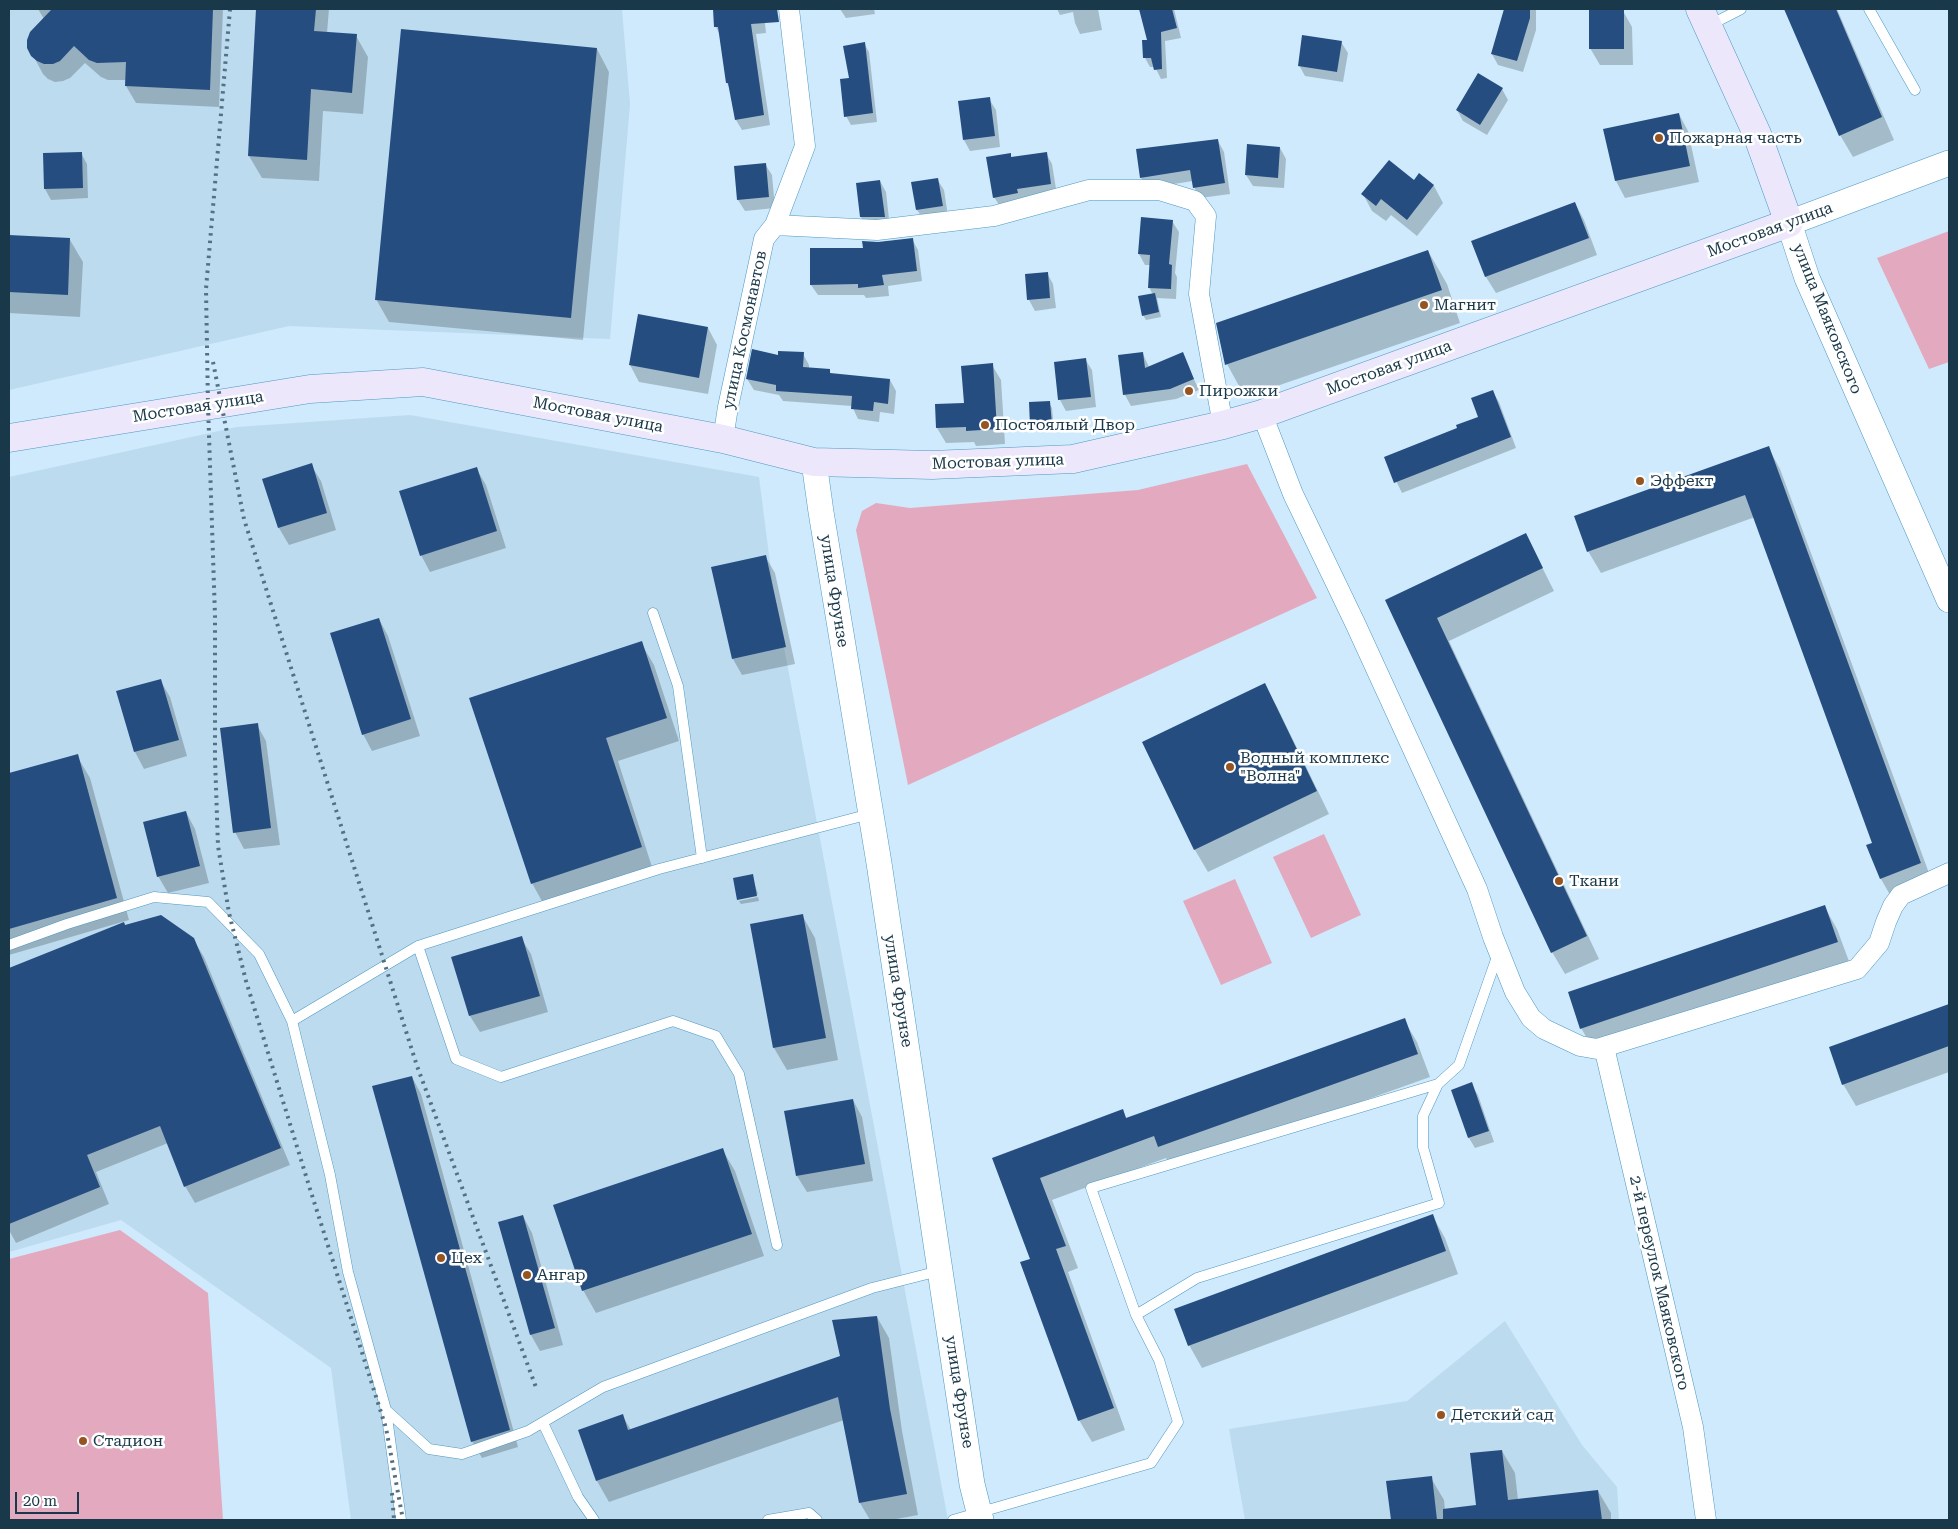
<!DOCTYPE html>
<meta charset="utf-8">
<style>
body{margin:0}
#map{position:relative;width:1958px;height:1529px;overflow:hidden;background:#ceeafc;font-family:"Roboto Serif",serif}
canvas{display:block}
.frame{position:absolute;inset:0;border:10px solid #193849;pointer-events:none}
.scale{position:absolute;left:15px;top:1492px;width:64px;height:22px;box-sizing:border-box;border:2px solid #193849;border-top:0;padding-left:6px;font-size:15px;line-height:18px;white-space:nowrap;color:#193849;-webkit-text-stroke:4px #fff;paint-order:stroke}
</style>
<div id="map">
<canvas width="1958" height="1529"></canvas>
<div class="frame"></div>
<div class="scale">20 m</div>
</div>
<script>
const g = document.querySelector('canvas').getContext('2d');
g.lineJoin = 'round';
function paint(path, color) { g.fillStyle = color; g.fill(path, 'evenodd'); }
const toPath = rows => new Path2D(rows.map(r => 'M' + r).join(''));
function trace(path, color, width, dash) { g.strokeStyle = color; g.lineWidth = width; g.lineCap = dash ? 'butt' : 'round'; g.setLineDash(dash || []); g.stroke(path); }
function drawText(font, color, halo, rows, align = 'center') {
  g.font = font + ' "Roboto Serif",serif'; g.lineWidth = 5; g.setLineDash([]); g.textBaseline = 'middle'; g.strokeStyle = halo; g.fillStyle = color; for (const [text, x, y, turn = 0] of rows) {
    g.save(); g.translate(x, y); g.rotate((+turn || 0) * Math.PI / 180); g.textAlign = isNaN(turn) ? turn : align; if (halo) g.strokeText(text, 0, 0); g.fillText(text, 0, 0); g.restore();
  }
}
const built = toPath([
 [9,9,622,10,630,104,610,339,289,326,9,390],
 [410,415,759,477,774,594,948,1520,351,1520,331,1368,121,1220,9,1252,9,477,237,427],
 [1505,1321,1582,1445,1617,1487,1619,1520,1245,1520,1229,1429,1407,1401]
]);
const green = toPath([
 [1949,231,1949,362,1929,369,1877,258],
 [1247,464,1317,598,908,785,856,530,862,511,876,503,910,508,1138,490],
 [1324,834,1361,915,1311,938,1273,857],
 [1235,879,1272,963,1221,985,1183,901],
 [120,1230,208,1293,223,1520,9,1520,9,1259]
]);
const shadow = toPath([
 [38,9,223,9,219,107,136,103,126,86,126,80,108,80,101,77,85,63,70,78,63,81,55,82,48,79,43,74,27,44,31,33,44,19],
 [257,9,329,9,327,33,356,36,368,57,363,114,323,111,319,181,262,178,249,156],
 [714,9,761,9,764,14,766,33,756,34,770,125,742,130,736,120,730,89,727,83,720,35,716,27],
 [840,9,874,9,875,14,846,18],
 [1057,9,1098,9,1102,30,1080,34,1075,23,1073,12,1060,15],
 [1141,9,1174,9,1181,38,1165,41,1167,78,1161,79,1155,67,1150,67,1145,58,1148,41],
 [1505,9,1536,9,1536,30,1523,72,1498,65,1492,54],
 [1590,9,1620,9,1620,11,1623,11,1632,27,1633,65,1600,65,1590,48],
 [1786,9,1837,9,1894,140,1853,157,1840,135],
 [1341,42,1348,53,1343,82,1305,76,1299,65],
 [864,43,869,52,877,122,851,125,846,116,851,79],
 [597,49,609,72,583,340,389,322,376,299],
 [1502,89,1508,100,1487,135,1463,121,1457,110],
 [989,99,996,110,1000,147,970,151,964,140],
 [1679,114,1688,131,1699,182,1625,198,1616,181,1605,130],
 [1218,141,1224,152,1230,194,1200,198,1194,187,1193,181,1148,188,1141,178],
 [1280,148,1286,159,1284,188,1253,186,1246,175],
 [81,153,87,164,88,198,51,200,45,189],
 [1046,153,1052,164,1057,195,1001,208,994,197,1010,154,1012,158],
 [765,164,772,175,775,208,745,211,738,200],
 [1419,175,1434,186,1443,203,1417,236,1391,215,1386,221,1372,211,1363,194,1414,182],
 [937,179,944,190,948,216,924,220,917,210],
 [880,181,886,192,890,228,867,228,861,217],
 [1575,203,1584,220,1597,255,1496,293,1486,277,1473,242],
 [1172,221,1179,232,1175,273,1177,277,1176,299,1157,298,1161,317,1146,320,1143,315,1153,295,1149,287,1150,265,1145,265,1139,254],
 [9,237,70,240,83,262,80,317,9,313],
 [912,239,918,250,922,281,888,286,889,296,866,298,864,295,818,295,811,285,865,249,878,243],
 [1428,251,1447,284,1460,323,1245,397,1227,364],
 [1047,273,1053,284,1056,308,1035,311,1029,300],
 [708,328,717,345,708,394,639,382,630,365],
 [803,354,809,365,809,369,829,371,832,375,890,380,896,391,894,414,880,412,879,422,858,419,852,406,783,401,779,395,754,390,747,379,779,356],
 [1143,354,1149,367,1182,354,1199,390,1176,399,1131,406,1125,395],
 [1085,359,1092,370,1096,407,1066,411,1060,400,1055,363],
 [992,365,1001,380,1005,444,976,446,974,442,946,443,937,428,966,405],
 [1493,392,1499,402,1516,448,1402,493,1385,458,1458,429,1480,418],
 [1049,403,1052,408,1054,429,1034,431,1031,426],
 [1768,447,1780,469,1933,884,1893,900,1881,879,1868,846,1874,844,1755,517,1601,573,1588,551],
 [311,465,321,481,336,530,289,545,279,528,264,479],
 [476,468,486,485,506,548,430,572,421,555],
 [1526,535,1554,591,1449,641,1599,959,1565,974,1552,952,1386,601],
 [765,556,775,573,795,664,742,675,733,659,713,568],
 [379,619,388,636,420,736,372,751,363,734],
 [641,643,654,665,679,741,618,761,653,870,544,905,532,883],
 [160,680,170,697,187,756,144,769,135,752,117,692],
 [1264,685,1277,707,1329,814,1208,872,1195,850,1144,743],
 [257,725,266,741,280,845,244,849,235,832],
 [77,756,90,778,129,920,9,955,9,774],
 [186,812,195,829,209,883,168,893,158,876],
 [752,876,758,894,738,898],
 [758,897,759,901,741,904,739,901],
 [1824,906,1837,929,1850,964,1594,1050,1581,1028],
 [802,915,815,938,838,1060,787,1070,774,1048],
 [123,924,125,926,193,939,204,957,290,1165,195,1203,185,1186,168,1143,96,1172,109,1204,16,1243,9,1230,9,970],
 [521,938,531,954,548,1012,480,1032,470,1016,453,958],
 [1949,1006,1949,1072,1856,1106,1843,1084,1831,1048],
 [1404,1020,1417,1042,1430,1077,1172,1169,1166,1158,1052,1200,1078,1268,1068,1272,1125,1430,1092,1442,1079,1420,1032,1259,994,1159,1122,1110,1127,1119],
 [412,1077,421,1094,518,1447,482,1458,472,1441],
 [1471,1084,1478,1095,1494,1142,1475,1148,1469,1138],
 [853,1100,862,1117,873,1181,807,1192,797,1176],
 [722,1149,735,1171,764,1256,596,1313,583,1290],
 [1432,1215,1445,1238,1458,1274,1202,1368,1189,1345],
 [523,1216,532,1233,563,1345,540,1351,531,1335],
 [877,1317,889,1338,902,1431,918,1515,891,1520,870,1520,860,1503,844,1420,609,1502,597,1481,622,1415,631,1430,842,1357],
 [1502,1451,1515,1473,1518,1500,1598,1491,1611,1513,1611,1520,1392,1520,1387,1482,1431,1478,1444,1500,1445,1510,1477,1506]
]);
const building = toPath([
 [52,9,213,9,210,90,125,86,126,62,97,63,89,60,74,46,60,61,53,64,44,64,37,61,31,56,27,48,27,40,30,32],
 [256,9,316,9,314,31,357,34,352,93,311,89,307,160,248,156],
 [713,9,777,9,779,22,751,24,764,115,735,120,728,83,726,83,718,27,714,27],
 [1139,9,1172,9,1177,28,1161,32,1162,69,1154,70,1151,58,1143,58,1142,40,1147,40],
 [1504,9,1530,9,1530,18,1517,61,1491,54],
 [1589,9,1624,10,1624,49,1589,49],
 [1784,9,1836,9,1882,117,1839,136],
 [401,29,597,48,571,318,375,300],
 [1302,35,1342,41,1337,72,1298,66],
 [865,42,873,113,844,117,840,79,849,78,843,46],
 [1478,73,1503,88,1480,125,1456,110],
 [990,97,995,136,963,140,958,101],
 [1679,113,1690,166,1615,181,1603,129],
 [1218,139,1225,183,1193,188,1190,170,1140,178,1136,149],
 [1247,144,1280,147,1278,178,1245,175],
 [82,152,83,188,44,189,43,153],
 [1047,152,1051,184,1017,189,1018,193,993,198,986,157,1011,153,1011,157],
 [1389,160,1414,180,1419,173,1434,185,1407,220,1381,199,1376,206,1361,194],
 [766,163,769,197,737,200,734,166],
 [938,178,943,206,916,210,911,182],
 [880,180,885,217,860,217,856,183],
 [1575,202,1589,238,1485,277,1471,241],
 [1141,217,1173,220,1169,264,1172,265,1171,289,1148,288,1150,255,1138,254],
 [9,235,70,238,68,295,9,292],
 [913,238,917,271,882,275,884,285,858,288,858,284,810,285,810,248,863,248,862,241,878,242],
 [1428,250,1442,290,1225,365,1216,323],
 [1048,272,1050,298,1027,300,1025,274],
 [1155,293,1159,312,1142,316,1138,296],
 [638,314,708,327,699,378,629,365],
 [752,349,778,355,778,351,804,352,803,367,830,369,830,373,890,379,888,404,874,402,873,411,851,409,852,396,776,391,776,385,746,379],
 [1143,352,1145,368,1183,352,1194,379,1170,389,1123,395,1118,355],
 [1086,358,1091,397,1058,400,1054,362],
 [993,363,997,429,966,431,966,427,936,428,935,404,964,403,961,366],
 [1493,390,1511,437,1394,483,1384,457,1457,428,1456,425,1478,417,1471,398],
 [1050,401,1052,425,1030,426,1029,402],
 [1769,446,1921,863,1880,879,1866,845,1872,843,1745,495,1587,552,1574,516],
 [312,463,327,513,278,528,262,479],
 [477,467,497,531,420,556,399,491],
 [1526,533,1543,568,1437,618,1587,936,1551,953,1385,600],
 [766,555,786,647,732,659,711,567],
 [379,618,411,719,362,735,330,633],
 [642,641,667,718,606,738,642,847,531,884,469,698],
 [161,679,179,740,134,752,116,691],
 [1265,683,1317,791,1194,850,1142,742],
 [258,723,271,828,233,833,220,728],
 [78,754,117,898,9,929,9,773],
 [186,811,200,866,157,877,143,822],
 [753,874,757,896,737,900,733,878],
 [1825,905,1838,942,1580,1029,1568,992],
 [803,914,826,1038,773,1048,750,924],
 [161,915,194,938,281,1148,184,1187,160,1126,87,1155,100,1187,9,1224,9,968,124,922,125,925],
 [522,936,540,996,469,1016,451,957],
 [1949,1004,1949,1046,1842,1085,1829,1047],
 [1405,1018,1418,1054,1158,1147,1154,1136,1040,1178,1066,1246,1056,1249,1114,1408,1078,1421,1020,1262,1030,1259,992,1158,1123,1109,1126,1118],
 [412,1076,510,1430,471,1442,372,1086],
 [1472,1082,1489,1131,1468,1138,1451,1090],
 [853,1099,865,1164,796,1176,784,1111],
 [723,1148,752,1234,582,1291,553,1205],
 [1433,1214,1446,1251,1188,1346,1174,1309],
 [523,1215,555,1328,530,1335,498,1222],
 [877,1316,890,1409,907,1494,859,1503,838,1397,596,1481,578,1430,623,1414,628,1430,840,1356,832,1320],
 [1502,1450,1508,1500,1598,1490,1602,1520,1443,1520,1443,1509,1476,1505,1470,1453],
 [1432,1476,1437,1520,1391,1520,1386,1481]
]);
const service = toPath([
 [1869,9,1915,90],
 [1708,26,1741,9],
 [653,613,678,686,702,858],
 [9,945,67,924,154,897,208,902,259,954,292,1021],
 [418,946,456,1059,501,1077,673,1021,716,1036,739,1074,777,1245],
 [1136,1315,1091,1188,1438,1084],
 [386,1410,429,1449,462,1454,528,1431,603,1387,872,1288,939,1271],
 [543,1423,578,1497,594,1520],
 [401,1520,386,1410,348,1272,330,1175,292,1021,418,946,659,869,870,814],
 [768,1520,809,1513,817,1520],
 [953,1520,1151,1463,1178,1422,1159,1360,1136,1315,1197,1278,1439,1203,1423,1147,1423,1116,1438,1084,1459,1065,1498,954]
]);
const minor = toPath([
 [775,225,877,230,994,216,1089,190,1159,190,1195,201,1206,216,1199,294,1223,425],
 [1262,414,1293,494,1355,623,1477,889,1493,937,1515,992,1531,1018,1544,1029,1580,1046,1597,1049,1857,969,1879,943,1886,922,1893,906,1901,895,1949,873],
 [723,439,728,407,764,239,775,225,805,146,789,9],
 [1604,1047,1693,1427,1706,1520]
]);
const tertiary = toPath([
 [1949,163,1789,223,1807,278,1949,600],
 [814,462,821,512,879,863,972,1484,981,1520]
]);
const secondary = toPath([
 [9,438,310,389,423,382,723,439,814,462,932,465,1073,459,1223,425,1262,414,1789,223,1757,134,1700,9]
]);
const rail = toPath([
 [230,9,206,289,208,405,215,616,215,758,218,846,229,913,246,981,310,1189,386,1428,403,1520],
 [213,362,244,519,417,1066,537,1390],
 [392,1493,394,1520]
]);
const markers = [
 [1659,138,5,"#965420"],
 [1424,305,5,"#965420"],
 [1189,391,5,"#965420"],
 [985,425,5,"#965420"],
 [1640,481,5,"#965420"],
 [1230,767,5,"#965420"],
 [1559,881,5,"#965420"],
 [441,1258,5,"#965420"],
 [527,1275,5,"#965420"],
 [1441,1415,5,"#965420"],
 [83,1441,5,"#965420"]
];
const poiNames = [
 ["Пожарная часть",1669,138],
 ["Магнит",1434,305],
 ["Пирожки",1199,391],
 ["Постоялый Двор",995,425],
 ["Эффект",1650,481],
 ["Водный комплекс",1240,758],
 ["\"Волна\"",1240,776],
 ["Ткани",1569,881],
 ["Цех",451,1258],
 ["Ангар",537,1275],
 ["Детский сад",1451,1415],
 ["Стадион",93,1441]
];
const streetNames = [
 ["Мостовая улица",1770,230,-20],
 ["улица Маяковского",1827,319,68],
 ["улица Космонавтов",745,330,-78],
 ["Мостовая улица",1389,368,-20],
 ["Мостовая улица",198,407,-9],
 ["Мостовая улица",598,415,11],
 ["Мостовая улица",998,462,-2],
 ["улица Фрунзе",834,591,81],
 ["улица Фрунзе",898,991,81],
 ["2-й переулок Маяковского",1659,1283,77],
 ["улица Фрунзе",959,1392,81]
];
paint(built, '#bcdbef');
paint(green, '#e3aabf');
paint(shadow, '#0003');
paint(building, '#254d80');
trace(service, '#4e98c2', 11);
trace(minor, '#4e98c2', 21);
trace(tertiary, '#4e98c2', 26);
trace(secondary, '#4e98c2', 29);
trace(service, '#fff', 10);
trace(minor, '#fff', 20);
trace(tertiary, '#fff', 25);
trace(secondary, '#ece7fb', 28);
trace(rail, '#537183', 4, [2.5, 5]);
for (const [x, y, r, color] of markers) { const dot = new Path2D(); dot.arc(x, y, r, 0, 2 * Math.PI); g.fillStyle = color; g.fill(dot); trace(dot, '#fff', 2); }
drawText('16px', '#193849', '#fff', poiNames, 'left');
drawText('16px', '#193849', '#fff', streetNames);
</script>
